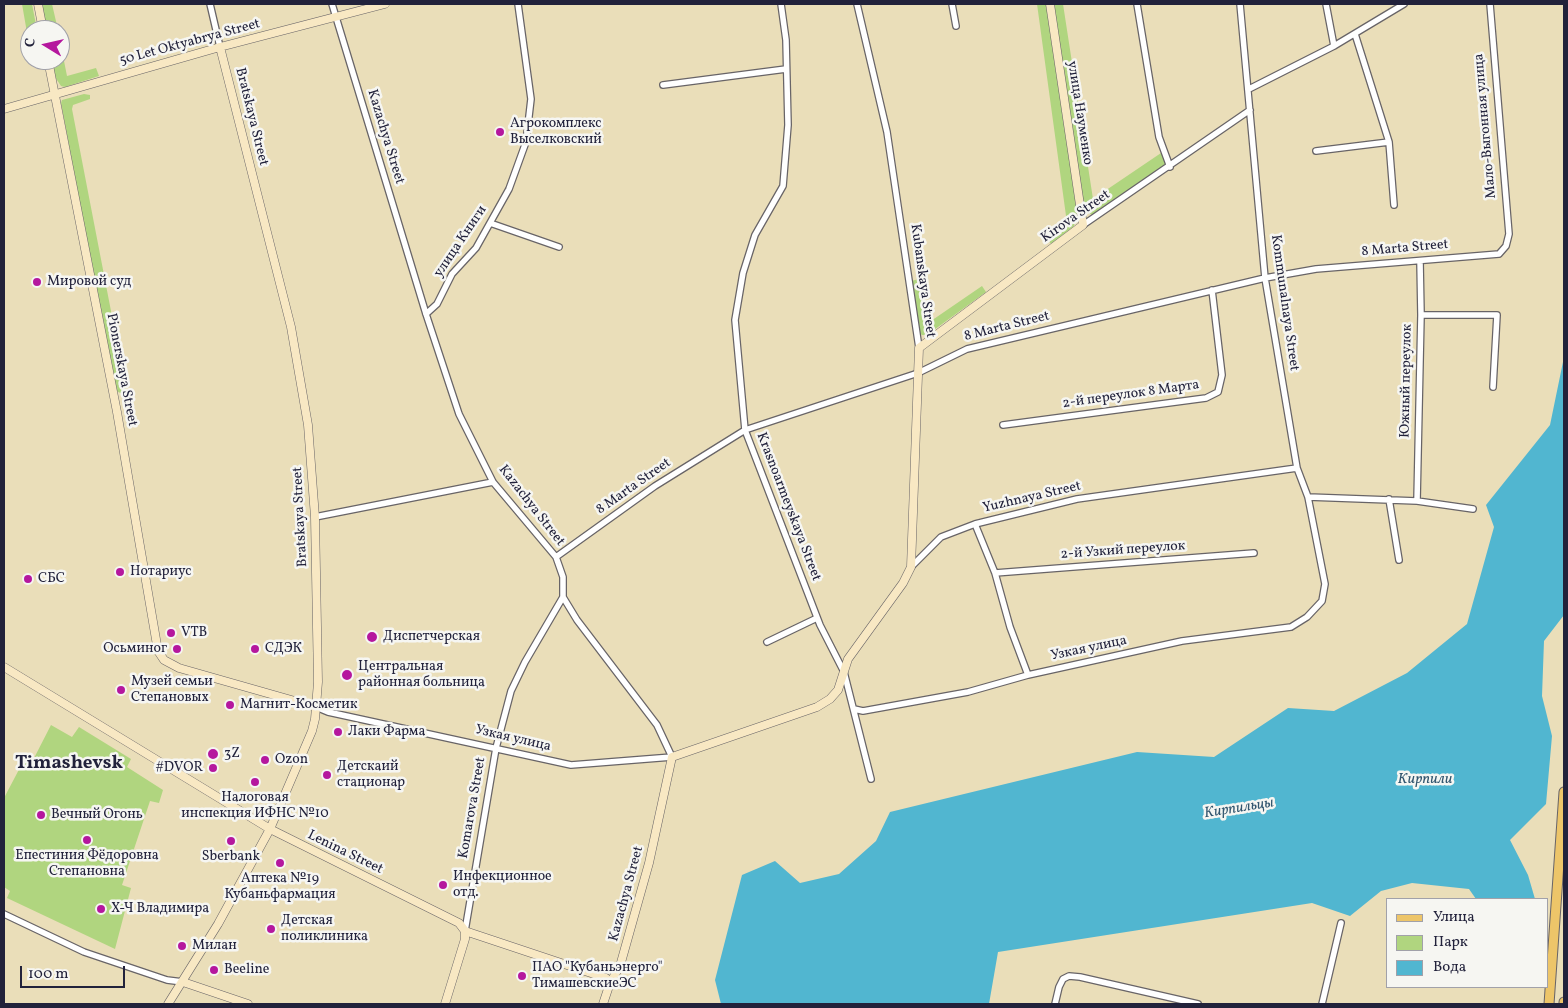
<!DOCTYPE html>
<meta charset="utf-8">
<style>
body{margin:0}
#map{position:relative;width:1568px;height:1008px;overflow:hidden;background:#eadeb9;font-family:Vollkorn,serif}
canvas{display:block}
.frame{position:absolute;inset:0;border:5px solid #22223b;pointer-events:none}
.legend{position:absolute;left:1386px;top:898px;width:162px;height:90px;box-sizing:border-box;background:#f6f6f2;border:1px solid #a1a1a9;margin:0;padding:6px 9px;list-style:none;font-size:15px;color:#22223b}
.legend li{display:flex;align-items:center;gap:10px;height:25px}
.legend b{width:25px;border:1px solid #a1a1a9}
.north{position:absolute;left:20px;top:20px;width:50px;height:50px;box-sizing:border-box;background:#f6f6f2;border:1px solid #a1a1a9;border-radius:50%;rotate:279deg;font-size:14px;font-weight:700;line-height:20px;text-align:center;color:#22223b}
.north::after{content:'';display:block;margin:auto;width:18px;height:22px;background:#b5179e;clip-path:polygon(50% 0,100% 100%,50% 72%,0 100%)}
.scale{position:absolute;left:20px;top:966px;width:105px;height:22px;box-sizing:border-box;border:2px solid #22223b;border-top:0;padding-left:6px;font-size:15px;line-height:18px;white-space:nowrap;color:#22223b;-webkit-text-stroke:4px #f6f6f2;paint-order:stroke}
</style>
<div id="map">
<canvas width="1568" height="1008"></canvas>
<div class="frame"></div>
<ul class="legend">
<li><b style="height:6px;background:#edc569"></b>Улица</li>
<li><b style="height:14px;background:#b0d57f"></b>Парк</li>
<li><b style="height:14px;background:#51b6d0"></b>Вода</li>
</ul>
<div class="north">С</div>
<div class="scale">100 m</div>
</div>
<script>
const g = document.querySelector('canvas').getContext('2d');
g.lineJoin = 'round';
function paint(path, color) { g.fillStyle = color; g.fill(path, 'evenodd'); }
const toPath = rows => new Path2D(rows.map(r => 'M' + r).join(''));
function trace(path, color, width, dash) { g.strokeStyle = color; g.lineWidth = width; g.lineCap = dash ? 'butt' : 'round'; g.setLineDash(dash || []); g.stroke(path); }
function drawText(font, color, halo, rows, align = 'center') {
  g.font = font + ' Vollkorn,serif'; g.lineWidth = 5; g.setLineDash([]); g.textBaseline = 'middle'; g.strokeStyle = halo; g.fillStyle = color; for (const [text, x, y, turn = 0] of rows) {
    g.save(); g.translate(x, y); g.rotate((+turn || 0) * Math.PI / 180); g.textAlign = isNaN(turn) ? turn : align; if (halo) g.strokeText(text, 0, 0); g.fillText(text, 0, 0); g.restore();
  }
}
const green = toPath([
 [22,4,32,4,37,30,30,30,30,50],
 [41,4,52,4,58,30,46,30],
 [1037,4,1046,4,1077,212,1074,226,1051,244,1047,239,1067,223],
 [1053,4,1063,4,1093,199,1161,153,1167,163,1166,167,1093,215,1085,212],
 [60,41,67,76,96,68,99,76,65,87,61,86,55,77,52,60,60,60],
 [84,94,90,95,90,99,73,105,72,109,127,394,122,394,115,390,61,103,62,100],
 [919,279,928,323,982,286,986,292,927,335,922,335,919,333,911,281],
 [51,725,72,737,79,727,131,759,127,767,163,790,159,803,150,801,122,885,131,888,115,949,7,898,10,891,4,887,4,798,24,760,31,764]
]);
const water = toPath([
 [1564,357,1564,615,1544,641,1542,696,1552,736,1546,804,1510,840,1528,875,1535,899,1476,899,1469,889,1412,883,1381,891,1350,916,1312,903,998,952,989,1004,721,1004,715,980,742,875,775,861,800,883,839,874,876,841,890,812,1137,752,1214,757,1288,708,1334,711,1407,673,1467,624,1494,527,1486,505,1550,425]
]);
const street = toPath([
 [210,4,220,47],
 [781,4,786,40,788,125,783,186,755,235,743,273,735,320,745,430,820,625,844,672,871,779],
 [857,4,887,132,919,348],
 [952,4,956,26],
 [1137,4,1159,137,1170,167],
 [1326,4,1334,46],
 [1355,34,1389,142,1394,205],
 [663,85,786,69],
 [1249,89,1334,46,1404,4],
 [1316,151,1389,142],
 [490,223,559,247],
 [1083,225,1250,110],
 [426,314,437,304,452,274,476,248,509,189,526,142,531,99,518,4],
 [1421,315,1497,315,1493,387],
 [1003,425,1206,398,1218,392,1222,375,1212,290],
 [1308,497,1417,501,1473,509],
 [1389,499,1399,560],
 [1417,501,1421,315,1420,261],
 [315,517,493,482],
 [975,524,995,573,1010,627,1028,675],
 [556,557,655,486,745,430,918,373,967,349,1265,278,1316,269,1499,254,1506,246,1509,234,1490,4],
 [911,567,941,537,975,524,1077,499,1297,468],
 [995,573,1254,553],
 [767,642,817,618],
 [316,707,328,712,571,765,672,757,657,725,577,620,563,597,563,577,556,557,493,482,459,414,426,314,332,4],
 [854,709,863,711,968,692,1028,675,1182,641,1291,627,1307,617,1322,601,1325,584,1308,497,1297,468,1265,278,1240,4],
 [4,914,84,952,167,980,183,982],
 [465,931,496,748,511,691,525,662,563,597],
 [1055,1004,1059,987,1063,979,1069,976,1080,977,1198,1004],
 [1322,1004,1341,923]
]);
const secondary = toPath([
 [38,4,43,30],
 [48,60,117,412,158,651,164,660,179,668,316,707],
 [4,109,220,47,385,4],
 [4,667,270,829,459,923,465,931,606,978,610,983],
 [183,982,248,1004],
 [168,1004,218,924,270,829,312,731,315,719,318,682,315,517,308,425,291,327,220,47],
 [445,1004,465,939,465,931],
 [603,1004,610,983,620,966,649,863,672,757,817,707,830,699,838,690,848,659,903,583,911,567,919,348,1083,225,1050,4]
]);
const primary = toPath([
 [1549,1004,1564,792],
 [1564,1004,1564,1002]
]);
const markers = [
 [500,132,5,"#b5179e"],
 [37,282,5,"#b5179e"],
 [120,572,5,"#b5179e"],
 [28,579,5,"#b5179e"],
 [171,633,5,"#b5179e"],
 [372,637,6,"#b5179e"],
 [177,649,5,"#b5179e"],
 [255,649,5,"#b5179e"],
 [347,675,6,"#b5179e"],
 [121,690,5,"#b5179e"],
 [230,705,5,"#b5179e"],
 [338,732,5,"#b5179e"],
 [213,754,6,"#b5179e"],
 [265,760,5,"#b5179e"],
 [213,768,5,"#b5179e"],
 [327,775,5,"#b5179e"],
 [255,782,5,"#b5179e"],
 [41,815,5,"#b5179e"],
 [87,840,5,"#b5179e"],
 [231,841,5,"#b5179e"],
 [280,863,5,"#b5179e"],
 [443,885,5,"#b5179e"],
 [101,909,5,"#b5179e"],
 [271,929,5,"#b5179e"],
 [182,946,5,"#b5179e"],
 [214,970,5,"#b5179e"],
 [522,976,5,"#b5179e"]
];
const streetNames = [
 ["50 Let Oktyabrya Street",190,43,-15],
 ["улица Науменко",1079,113,81],
 ["Bratskaya Street",251,117,76],
 ["Мало-Выгонная улица",1486,126,-95],
 ["Kazachya Street",385,137,73],
 ["Kirova Street",1076,217,-35],
 ["улица Книги",461,242,-56],
 ["8 Marta Street",1405,249,-5],
 ["Kubanskaya Street",922,281,82],
 ["Kommunalnaya Street",1284,303,82],
 ["8 Marta Street",1007,327,-14],
 ["Pionerskaya Street",121,370,79],
 ["Южный переулок",1407,381,-89],
 ["2-й переулок 8 Марта",1131,395,-8],
 ["8 Marta Street",634,487,-35],
 ["Yuzhnaya Street",1032,498,-13],
 ["Kazachya Street",531,506,52],
 ["Krasnoarmeyskaya Street",788,507,69],
 ["Bratskaya Street",301,517,-93],
 ["2-й Узкий переулок",1123,551,-4],
 ["Узкая улица",1089,649,-12],
 ["Узкая улица",513,739,13],
 ["Komarova Street",473,808,-80],
 ["Lenina Street",345,853,26],
 ["Kazachya Street",627,894,-75]
];
const poiNames = [
 ["Агрокомплекс",510,124],
 ["Выселковский",510,140],
 ["Мировой суд",47,282],
 ["Нотариус",130,572],
 ["СБС",38,579],
 ["VTB",181,633],
 ["Диспетчерская",383,637],
 ["Осьминог",167,649,"right"],
 ["СДЭК",265,649],
 ["Центральная",358,667],
 ["районная больница",358,683],
 ["Музей семьи",131,682],
 ["Степановых",131,698],
 ["Магнит-Косметик",240,705],
 ["Лаки Фарма",348,732],
 ["3Z",224,754],
 ["Ozon",275,760],
 ["Детскаий",337,767],
 ["стационар",337,783],
 ["#DVOR",203,768,"right"],
 ["Налоговая",255,798,"center"],
 ["инспекция ИФНС №10",255,814,"center"],
 ["Вечный Огонь",51,815],
 ["Епестиния Фёдоровна",87,856,"center"],
 ["Степановна",87,872,"center"],
 ["Sberbank",231,857,"center"],
 ["Инфекционное",453,877],
 ["отд.",453,893],
 ["Аптека №19",280,879,"center"],
 ["Кубаньфармация",280,895,"center"],
 ["Х-Ч Владимира",111,909],
 ["Детская",281,921],
 ["поликлиника",281,937],
 ["Милан",192,946],
 ["ПАО \"Кубаньэнерго\"",532,968],
 ["ТимашевскиеЭС",532,984],
 ["Beeline",224,970]
];
const waterNames = [
 ["Кирпили",1425,780],
 ["Кирпильцы",1239,809,-9]
];
const districtNames = [
 ["Timashevsk",69,765]
];
paint(green, '#b0d57f');
paint(water, '#51b6d0');
trace(street, '#686467', 8);
trace(secondary, '#686467', 9);
trace(primary, '#686467', 11);
trace(street, '#fff', 5.5);
trace(secondary, '#f8e8c3', 8);
trace(primary, '#edc569', 9);
for (const [x, y, r, color] of markers) { const dot = new Path2D(); dot.arc(x, y, r, 0, 2 * Math.PI); g.fillStyle = color; g.fill(dot); trace(dot, '#f6f6f2', 2); }
drawText('14px', '#22223b', '#f6f6f2', streetNames);
drawText('14px', '#22223b', '#f6f6f2', poiNames, 'left');
drawText('italic 15px', '#32566f', '#f6f6f2', waterNames);
drawText('bold 19px', '#22223b', '#f6f6f2', districtNames);
</script>
